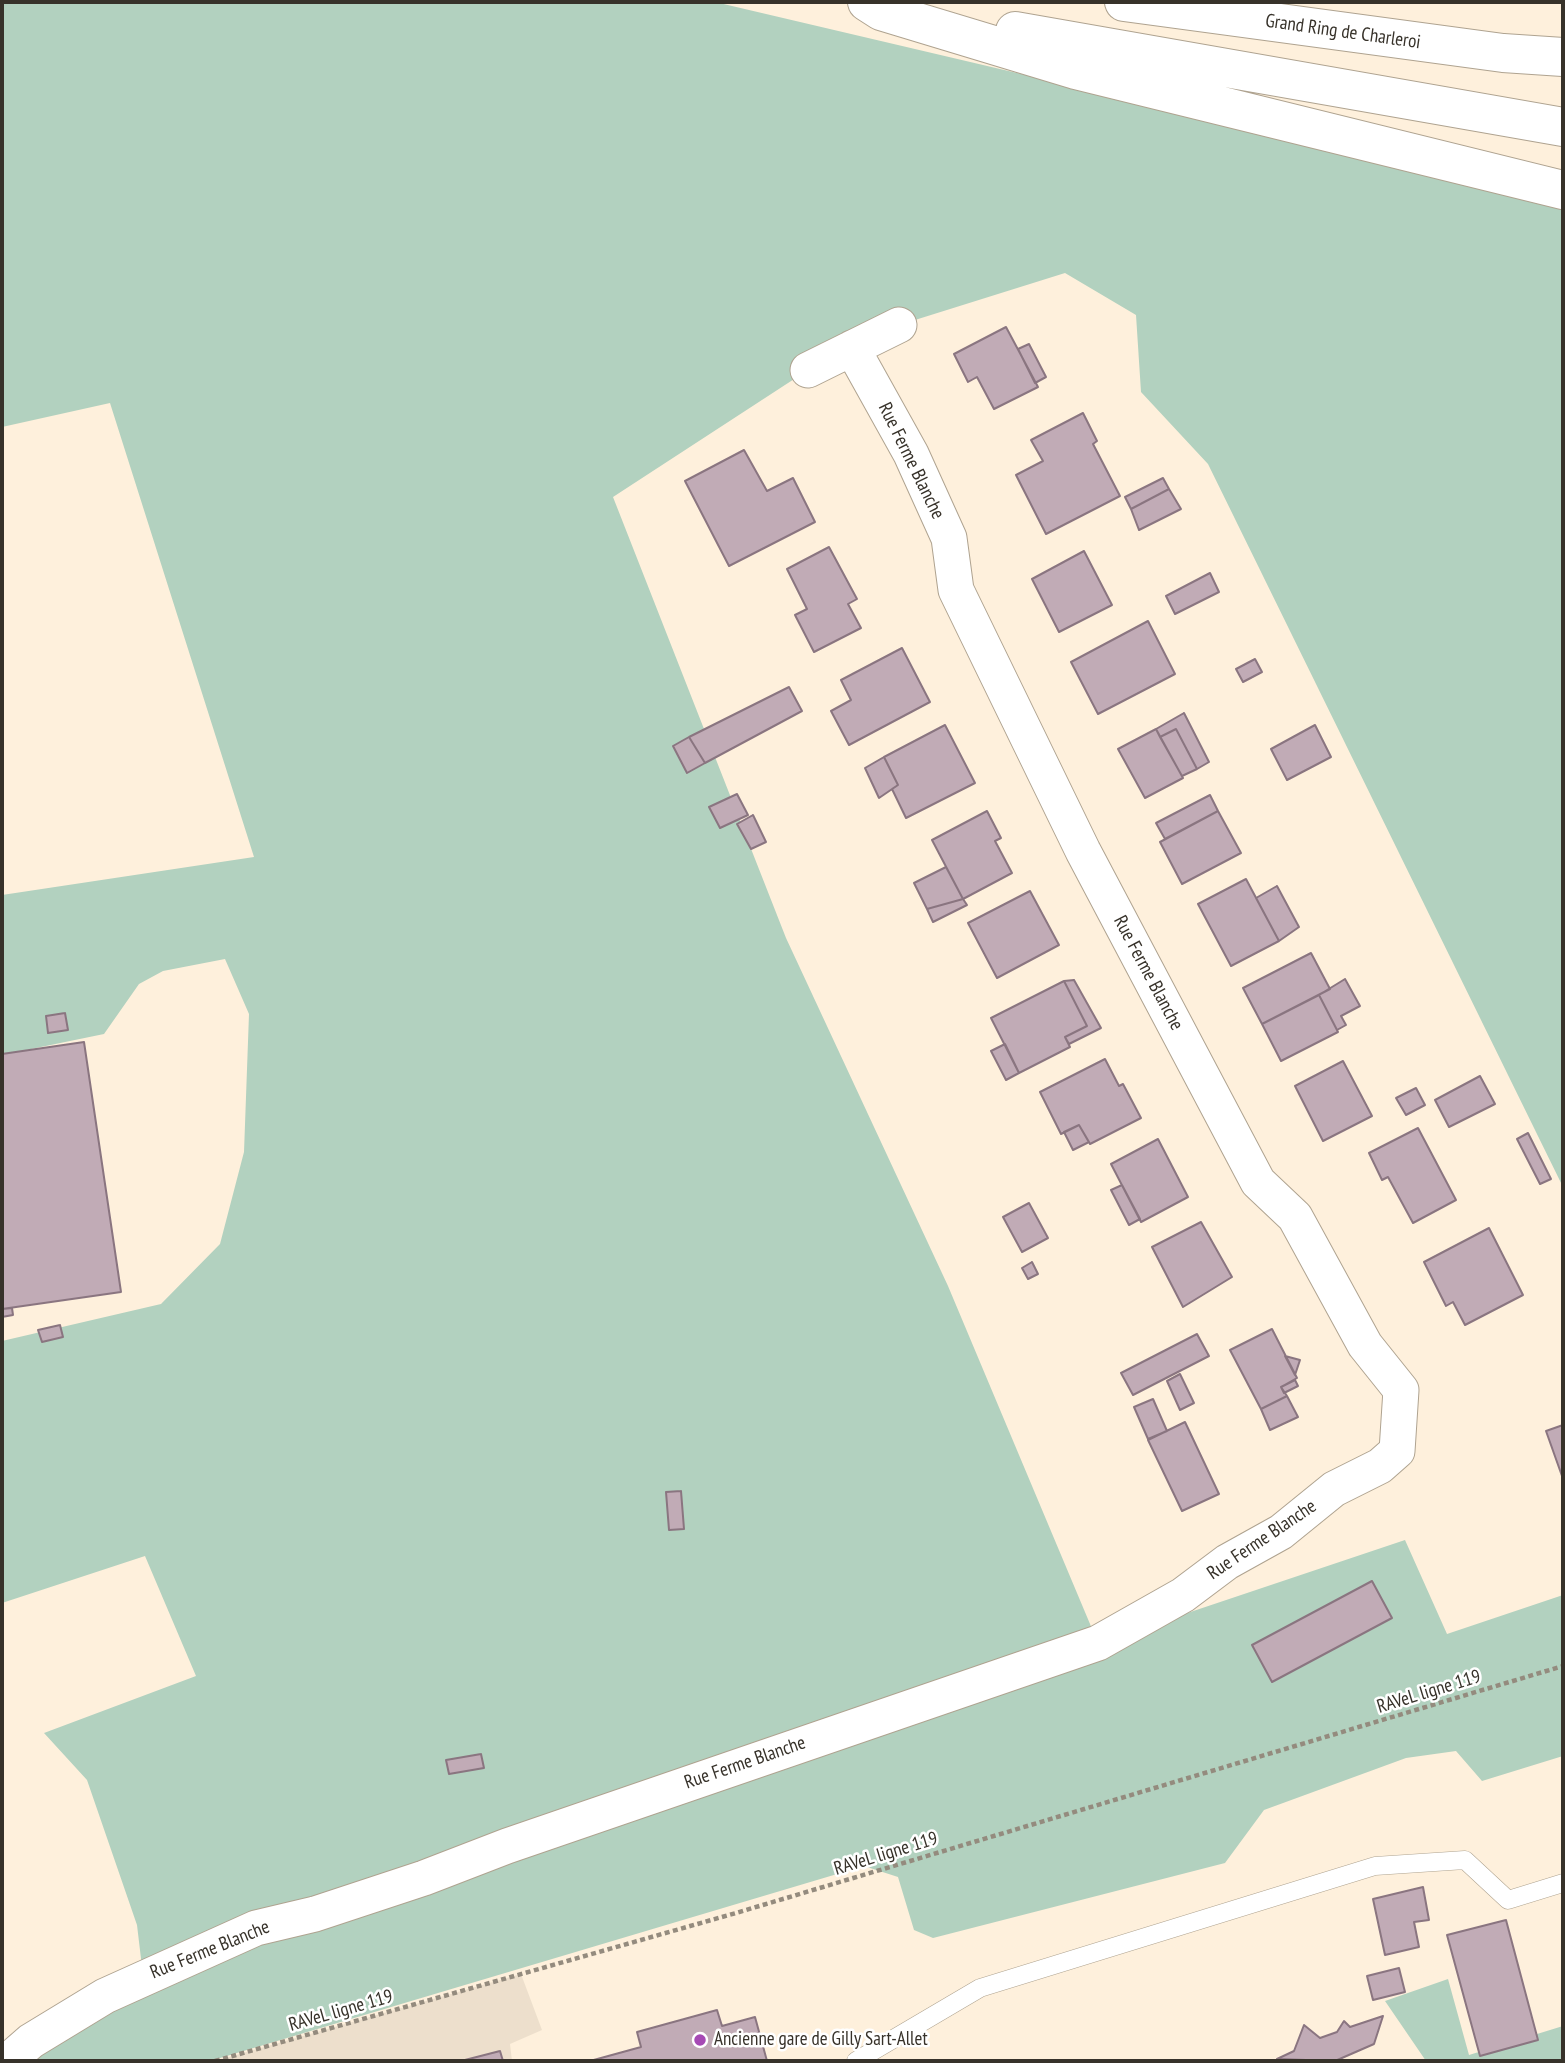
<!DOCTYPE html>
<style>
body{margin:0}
#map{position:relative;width:1565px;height:2063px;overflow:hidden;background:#fef0dc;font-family:"PT Sans Narrow",sans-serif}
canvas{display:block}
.frame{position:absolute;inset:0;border:4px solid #37322a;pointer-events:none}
</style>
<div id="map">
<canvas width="1565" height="2063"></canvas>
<div class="frame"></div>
</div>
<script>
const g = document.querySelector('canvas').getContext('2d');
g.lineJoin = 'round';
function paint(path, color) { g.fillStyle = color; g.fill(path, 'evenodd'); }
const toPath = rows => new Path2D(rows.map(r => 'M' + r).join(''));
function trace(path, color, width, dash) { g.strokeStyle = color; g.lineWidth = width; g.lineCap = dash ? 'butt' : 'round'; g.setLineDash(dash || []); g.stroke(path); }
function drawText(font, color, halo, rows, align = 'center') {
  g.font = font + ' "PT Sans Narrow",sans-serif'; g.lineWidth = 5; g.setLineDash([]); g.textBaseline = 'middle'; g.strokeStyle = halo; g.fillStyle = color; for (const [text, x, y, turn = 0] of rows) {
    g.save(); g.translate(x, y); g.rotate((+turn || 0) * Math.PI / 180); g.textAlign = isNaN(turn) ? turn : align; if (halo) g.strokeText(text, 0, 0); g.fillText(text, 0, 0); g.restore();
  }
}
const commercial = toPath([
 [521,1974,542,2030,510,2044,512,2061,215,2061]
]);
const green = toPath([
 [2,2,715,2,1268,132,1563,207,1563,1187,1208,464,1141,392,1136,315,1065,273,899,325,808,370,613,497,786,938,948,1286,1098,1643,1405,1540,1447,1634,1563,1595,1563,1756,1482,1781,1456,1751,1406,1758,1264,1810,1225,1863,933,1938,914,1930,898,1877,864,1866,210,2061,2,2061,142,1967,137,1925,87,1780,44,1733,196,1676,145,1556,2,1603,2,1341,161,1304,220,1244,244,1152,249,1014,225,959,163,971,139,984,104,1034,2,1055,2,895,254,857,110,403,2,427],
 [1448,1979,1469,2055,1563,2026,1563,2061,1426,2061,1385,2001]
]);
const building = toPath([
 [1006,327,1038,387,994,409,977,377,968,382,954,354,1006,327],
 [1029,344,1046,377,1035,383,1018,349,1029,344],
 [1083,413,1097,441,1093,444,1120,496,1046,534,1016,475,1043,461,1031,440,1083,413],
 [744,450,767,491,793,478,815,522,729,566,685,481,744,450],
 [1163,478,1169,489,1131,509,1125,497,1163,478],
 [1169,489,1181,509,1139,530,1131,509,1169,489],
 [829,547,857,599,848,604,861,628,814,652,795,615,807,609,787,569,829,547],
 [1084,551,1112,605,1059,632,1032,579,1084,551],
 [1210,573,1219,592,1175,614,1166,596,1210,573],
 [1148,621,1175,674,1098,714,1071,662,1148,621],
 [902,648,930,702,849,745,831,711,851,700,841,680,902,648],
 [1255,659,1262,672,1243,682,1236,669,1255,659],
 [789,687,802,711,705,763,689,737,789,687],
 [1184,713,1209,762,1197,769,1176,729,1160,737,1156,729,1184,713],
 [945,725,975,783,906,818,892,789,898,785,884,757,945,725],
 [1315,725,1331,757,1287,780,1271,749,1315,725],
 [1156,729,1183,778,1145,798,1118,749,1156,729],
 [1176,729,1197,769,1182,776,1160,737,1176,729],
 [689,737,705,763,687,773,673,746,689,737],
 [884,757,898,785,879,798,865,768,884,757],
 [737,794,748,815,720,828,709,807,737,794],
 [1210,795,1218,811,1165,839,1156,823,1210,795],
 [987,811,1001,838,995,841,1012,873,963,899,932,840,987,811],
 [1218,811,1241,853,1182,884,1160,842,1218,811],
 [753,815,766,842,751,849,737,824,753,815],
 [946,867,963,899,927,909,914,883,946,867],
 [1246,879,1279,941,1231,966,1198,904,1246,879],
 [1277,886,1299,927,1279,941,1256,898,1277,886],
 [1030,891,1059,945,997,978,968,923,1030,891],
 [963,899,967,905,933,922,927,909,963,899],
 [1311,953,1330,989,1262,1024,1243,988,1311,953],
 [1345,979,1360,1006,1341,1016,1346,1025,1337,1030,1319,995,1345,979],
 [1074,980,1101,1028,1069,1044,1065,1037,1087,1026,1064,981,1074,980],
 [1064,981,1087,1026,1065,1037,1070,1047,1019,1073,991,1018,1064,981],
 [1319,995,1338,1032,1281,1061,1262,1024,1319,995],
 [65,1013,68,1030,48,1033,46,1016,65,1013],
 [84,1042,121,1292,2,1309,2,1054,84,1042],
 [1005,1044,1019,1073,1006,1080,991,1051,1005,1044],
 [1105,1059,1119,1086,1123,1084,1141,1118,1090,1144,1079,1125,1061,1134,1040,1092,1105,1059],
 [1343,1061,1372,1116,1323,1141,1295,1086,1343,1061],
 [1480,1076,1495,1104,1449,1127,1435,1100,1480,1076],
 [1416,1088,1425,1105,1406,1115,1396,1098,1416,1088],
 [1079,1125,1089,1142,1073,1150,1064,1132,1079,1125],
 [1418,1128,1456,1200,1413,1223,1388,1177,1382,1180,1369,1153,1418,1128],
 [1528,1133,1551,1179,1540,1184,1517,1139,1528,1133],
 [1158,1139,1188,1197,1141,1222,1111,1164,1158,1139],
 [1122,1185,1140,1219,1129,1225,1111,1190,1122,1185],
 [1029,1203,1048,1238,1022,1252,1003,1217,1029,1203],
 [1201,1222,1232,1277,1183,1307,1152,1247,1201,1222],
 [1489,1228,1523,1295,1465,1325,1453,1302,1446,1306,1424,1262,1489,1228],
 [1032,1262,1038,1274,1028,1279,1022,1268,1032,1262],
 [12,1308,13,1315,2,1317,2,1309,12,1308],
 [60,1325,63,1337,42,1342,38,1330,60,1325],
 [1272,1329,1297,1378,1281,1387,1287,1396,1261,1409,1230,1350,1272,1329],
 [1197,1334,1209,1356,1133,1395,1121,1373,1197,1334],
 [1285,1356,1300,1360,1295,1375,1285,1356],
 [1180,1374,1194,1403,1180,1410,1167,1381,1180,1374],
 [1295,1380,1298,1386,1284,1393,1281,1387,1295,1380],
 [1287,1396,1298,1417,1270,1430,1261,1409,1287,1396],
 [1153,1399,1167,1431,1148,1439,1134,1407,1153,1399],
 [1185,1422,1219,1494,1182,1511,1148,1440,1185,1422],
 [1563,1425,1563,1476,1562,1476,1546,1431,1563,1425],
 [681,1491,684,1529,669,1530,666,1492,681,1491],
 [1372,1581,1392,1618,1272,1682,1252,1645,1372,1581],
 [481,1754,484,1768,449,1774,446,1760,481,1754],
 [1423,1887,1429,1920,1414,1922,1419,1947,1385,1955,1373,1899,1423,1887],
 [1506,1920,1538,2040,1480,2056,1447,1935,1506,1920],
 [1399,1968,1405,1992,1373,2000,1367,1976,1399,1968],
 [717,2010,722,2026,755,2017,767,2061,590,2061,641,2047,637,2032,717,2010],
 [1383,2016,1374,2044,1335,2061,1277,2059,1294,2051,1304,2025,1320,2038,1337,2032,1344,2021,1350,2027,1383,2016],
 [500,2051,503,2061,461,2061,500,2051]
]);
const path = toPath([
 [215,2061,736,1913,1563,1666]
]);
const lane = toPath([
 [856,2061,980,1988,1375,1866,1465,1860,1508,1900,1563,1883]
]);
const street = toPath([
 [808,370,899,325],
 [8,2061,31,2041,105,1996,256,1928,315,1914,424,1878,507,1846,1098,1643,1183,1595,1227,1562,1281,1532,1334,1489,1380,1466,1397,1451,1401,1390,1365,1345,1295,1217,1258,1182,1083,851,956,590,949,538,911,454,852,348]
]);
const highway = toPath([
 [867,2,881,11,1076,70,1563,190],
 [1124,2,1503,53,1563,57],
 [1015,31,1563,127]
]);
const markers = [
 [700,2040,7,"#a64ab4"]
];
const streetNames = [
 ["Grand Ring de Charleroi",1343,32,8],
 ["Rue Ferme Blanche",911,461,64],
 ["Rue Ferme Blanche",1148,973,62],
 ["Rue Ferme Blanche",1262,1540,-34],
 ["RAVeL ligne 119",1429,1692,-17],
 ["Rue Ferme Blanche",745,1763,-19],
 ["RAVeL ligne 119",886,1854,-17],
 ["Rue Ferme Blanche",210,1950,-22],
 ["RAVeL ligne 119",341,2011,-16]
];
const poiNames = [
 ["Ancienne gare de Gilly Sart-Allet",714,2040]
];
paint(commercial, '#eddfcc');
paint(green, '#b2d1bf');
paint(building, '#c1abb6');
trace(building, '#8a7580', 2);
trace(lane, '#afa390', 19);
trace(street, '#afa390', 37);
trace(highway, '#afa390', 40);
trace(path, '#948b7e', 4.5, [5, 3.5]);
trace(lane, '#fff', 18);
trace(street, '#fff', 35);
trace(highway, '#fff', 38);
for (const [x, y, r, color] of markers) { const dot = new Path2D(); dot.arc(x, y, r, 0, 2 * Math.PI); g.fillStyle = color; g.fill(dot); trace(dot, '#fff', 2.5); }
drawText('19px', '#37322a', '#fff', streetNames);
drawText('19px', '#37322a', '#fff', poiNames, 'left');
</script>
